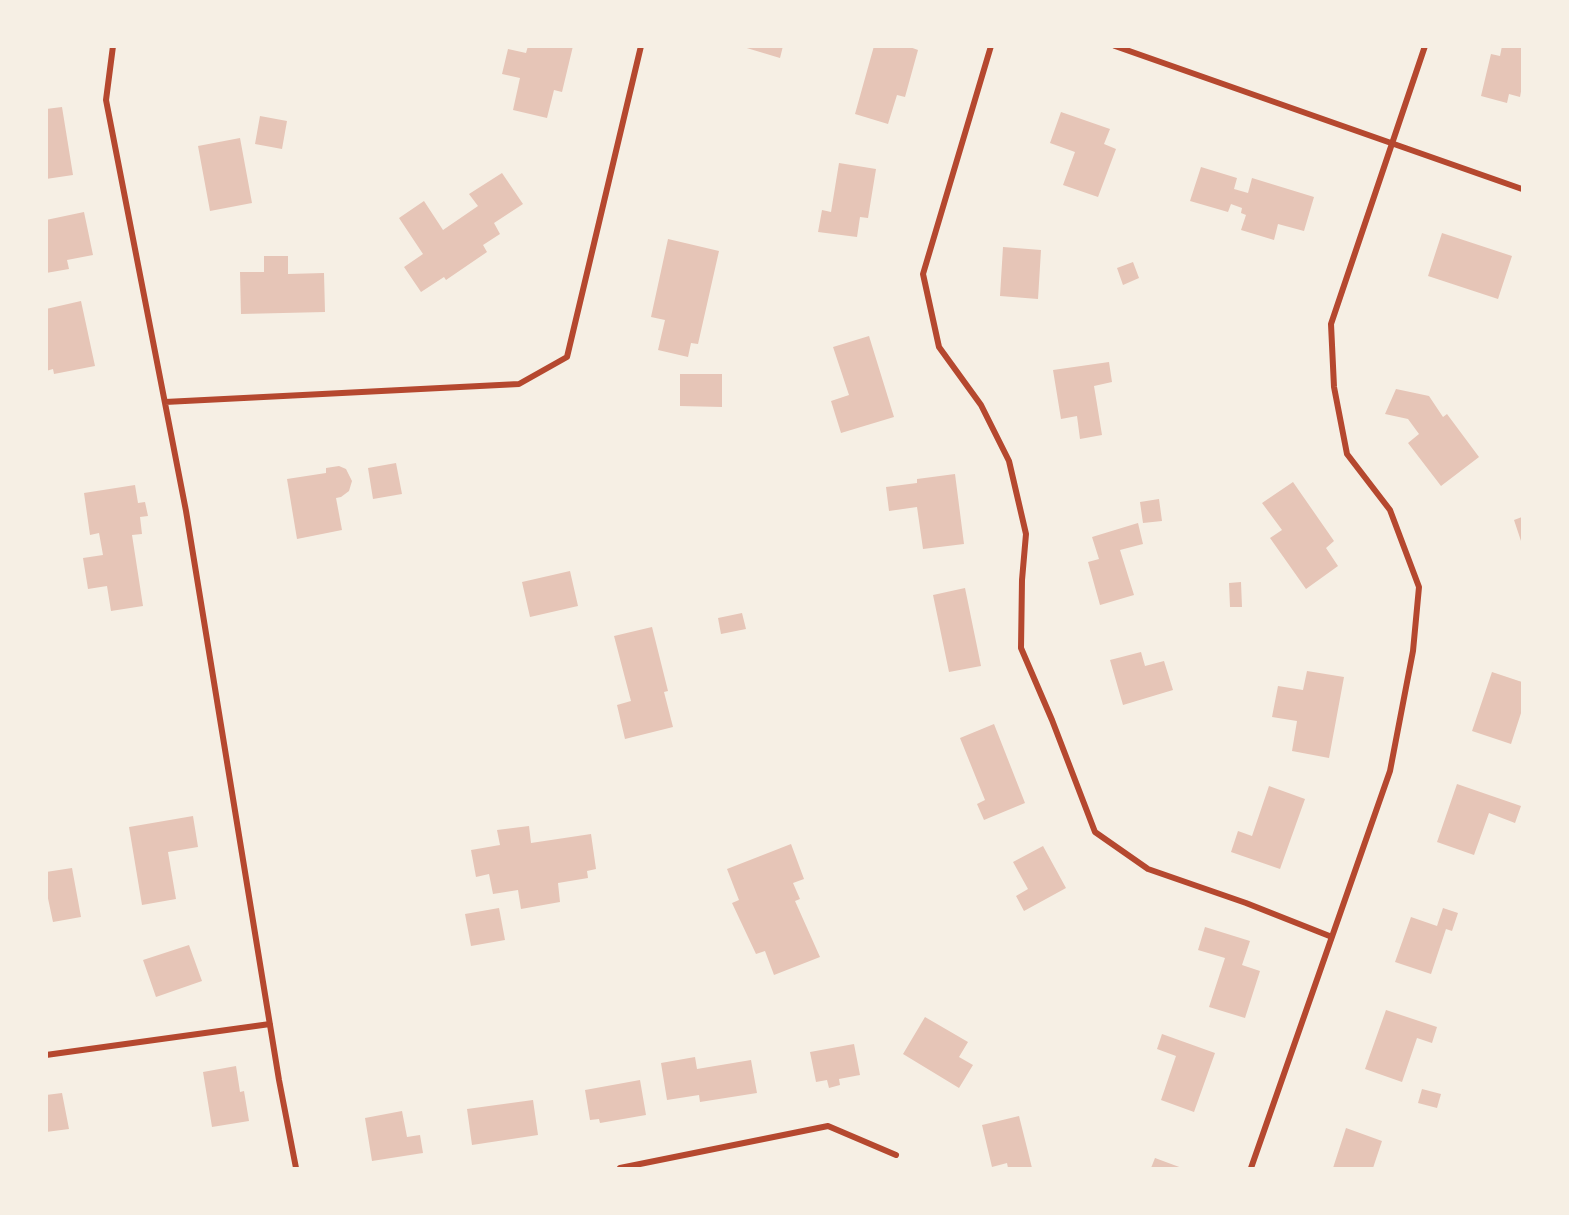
<!DOCTYPE html>
<style>
body{margin:0}
#map{position:relative;width:1569px;height:1215px;overflow:hidden;background:#f6efe4;font-family:"PT Sans",sans-serif}
canvas{display:block}
.frame{position:absolute;inset:0;border:48px solid #f6efe4;pointer-events:none}
</style>
<div id="map">
<canvas width="1569" height="1215"></canvas>
<div class="frame"></div>
</div>
<script>
const g = document.querySelector('canvas').getContext('2d');
g.lineJoin = 'round';
function paint(path, color) { g.fillStyle = color; g.fill(path, 'evenodd'); }
const toPath = rows => new Path2D(rows.map(r => 'M' + r).join(''));
function trace(path, color, width, dash) { g.strokeStyle = color; g.lineWidth = width; g.lineCap = dash ? 'butt' : 'round'; g.setLineDash(dash || []); g.stroke(path); }
const building = toPath([
 [528,46,573,46,562,92,554,90,547,118,513,110,520,78,502,74,508,49,526,53],
 [740,46,783,46,780,58],
 [874,46,907,46,918,50,905,97,897,95,888,124,855,114],
 [1502,46,1522,46,1522,86,1520,97,1509,94,1507,103,1481,96,1491,54,1500,56],
 [62,107,73,175,46,179,46,109],
 [1061,112,1110,129,1104,144,1116,149,1098,197,1063,185,1075,152,1050,143],
 [260,116,287,121,282,149,255,144],
 [240,138,252,203,210,211,198,146],
 [839,163,876,169,868,218,860,217,857,237,818,232,822,210,831,212],
 [1201,167,1237,178,1234,189,1248,193,1252,178,1314,197,1304,231,1278,224,1274,240,1241,230,1246,215,1241,213,1242,208,1231,204,1228,212,1190,201],
 [502,173,523,204,494,223,500,234,483,245,487,252,446,280,444,277,421,292,404,267,423,254,399,218,424,201,443,230,478,206,469,194],
 [84,212,93,255,67,260,69,269,46,273,46,220],
 [1442,233,1512,256,1498,299,1428,276],
 [668,239,719,251,698,344,691,343,688,357,658,350,665,320,651,317],
 [1003,247,1041,250,1038,299,1000,296],
 [264,256,288,256,288,274,324,273,325,312,241,314,240,272,264,272],
 [1133,262,1139,278,1123,285,1117,268],
 [81,301,95,366,54,374,53,369,46,371,46,309],
 [869,336,894,417,841,433,831,401,849,395,833,347],
 [1109,362,1112,382,1094,386,1102,435,1080,439,1077,416,1061,419,1053,370],
 [680,374,722,374,722,407,680,406],
 [1396,389,1429,396,1443,417,1447,414,1479,457,1441,486,1408,443,1419,434,1408,419,1385,414],
 [396,463,402,494,373,499,368,468],
 [339,466,346,469,352,481,349,491,341,497,336,498,342,530,297,539,287,479,326,473,326,468],
 [955,474,964,544,923,549,917,507,889,511,886,487,917,483,917,479],
 [1293,482,1334,541,1326,548,1338,566,1306,589,1270,538,1282,530,1262,503],
 [135,485,138,503,145,502,148,516,140,517,142,534,132,535,143,606,111,611,107,586,88,589,83,558,103,555,99,533,90,535,84,493],
 [1159,499,1162,521,1143,523,1140,502],
 [1522,517,1522,544,1514,520],
 [1138,523,1143,544,1120,550,1134,595,1100,605,1088,562,1099,559,1092,537],
 [570,571,578,606,530,617,522,582],
 [1241,582,1242,607,1230,607,1229,583],
 [965,588,981,666,949,672,933,595],
 [742,613,746,629,721,634,718,618],
 [652,627,668,691,664,692,673,727,625,739,617,705,631,701,614,636],
 [1141,652,1145,666,1164,661,1173,690,1123,705,1110,660],
 [1307,671,1344,677,1329,758,1292,751,1297,721,1272,717,1278,686,1303,690],
 [1492,672,1522,682,1522,710,1511,744,1472,731],
 [994,724,1025,803,984,820,977,804,985,800,960,738],
 [1457,784,1521,806,1515,823,1489,813,1474,855,1437,842],
 [1269,786,1305,799,1280,869,1231,852,1238,831,1252,836],
 [193,816,198,847,168,852,176,899,142,905,129,827],
 [529,826,531,843,591,834,596,869,587,871,588,878,558,883,560,902,521,909,518,890,493,894,489,874,476,877,471,850,500,845,497,830],
 [791,844,804,879,793,883,800,899,795,901,820,957,774,975,765,951,756,954,732,903,739,900,727,869],
 [1043,846,1066,888,1024,911,1016,896,1028,889,1013,862],
 [72,868,81,917,53,922,46,889,46,872],
 [499,908,505,940,471,946,465,914],
 [1443,908,1458,913,1452,931,1446,929,1431,974,1395,962,1411,917,1437,926],
 [1205,927,1250,941,1242,965,1260,971,1245,1018,1209,1007,1225,958,1198,950],
 [189,945,202,981,156,997,143,960],
 [1386,1010,1437,1027,1432,1043,1417,1038,1402,1082,1365,1069],
 [925,1017,968,1042,959,1057,973,1065,959,1088,903,1054],
 [1162,1034,1215,1053,1194,1112,1161,1100,1176,1056,1157,1049],
 [854,1044,860,1075,839,1079,840,1085,829,1088,827,1080,816,1082,810,1052],
 [695,1057,697,1069,751,1060,757,1093,700,1102,699,1095,667,1100,661,1063],
 [236,1066,240,1092,244,1091,249,1121,212,1127,203,1072],
 [640,1080,646,1115,600,1123,599,1119,590,1120,585,1090],
 [1422,1089,1441,1094,1437,1108,1418,1103],
 [62,1093,69,1129,46,1132,46,1095],
 [533,1100,538,1135,472,1145,467,1109],
 [402,1111,407,1137,420,1135,423,1153,372,1161,365,1118],
 [1019,1116,1032,1168,1008,1168,1007,1163,992,1167,982,1125],
 [1346,1128,1382,1141,1373,1168,1333,1168],
 [1155,1158,1182,1168,1151,1168]
]);
const minor = toPath([
 [113,46,106,100,186,511,279,1080,296,1168],
 [991,46,923,274,939,347,981,405,1009,461,1026,534,1022,580,1021,648,1052,720,1095,832,1148,869,1246,903,1332,937],
 [1115,46,1522,189],
 [165,402,519,384,567,357,641,46],
 [46,1055,270,1024],
 [620,1168,828,1126,896,1155],
 [1251,1168,1390,771,1413,651,1419,587,1390,510,1347,454,1334,387,1331,324,1425,46]
]);
paint(building, '#e6c5b7');
trace(minor, '#b5482f', 6);
</script>
